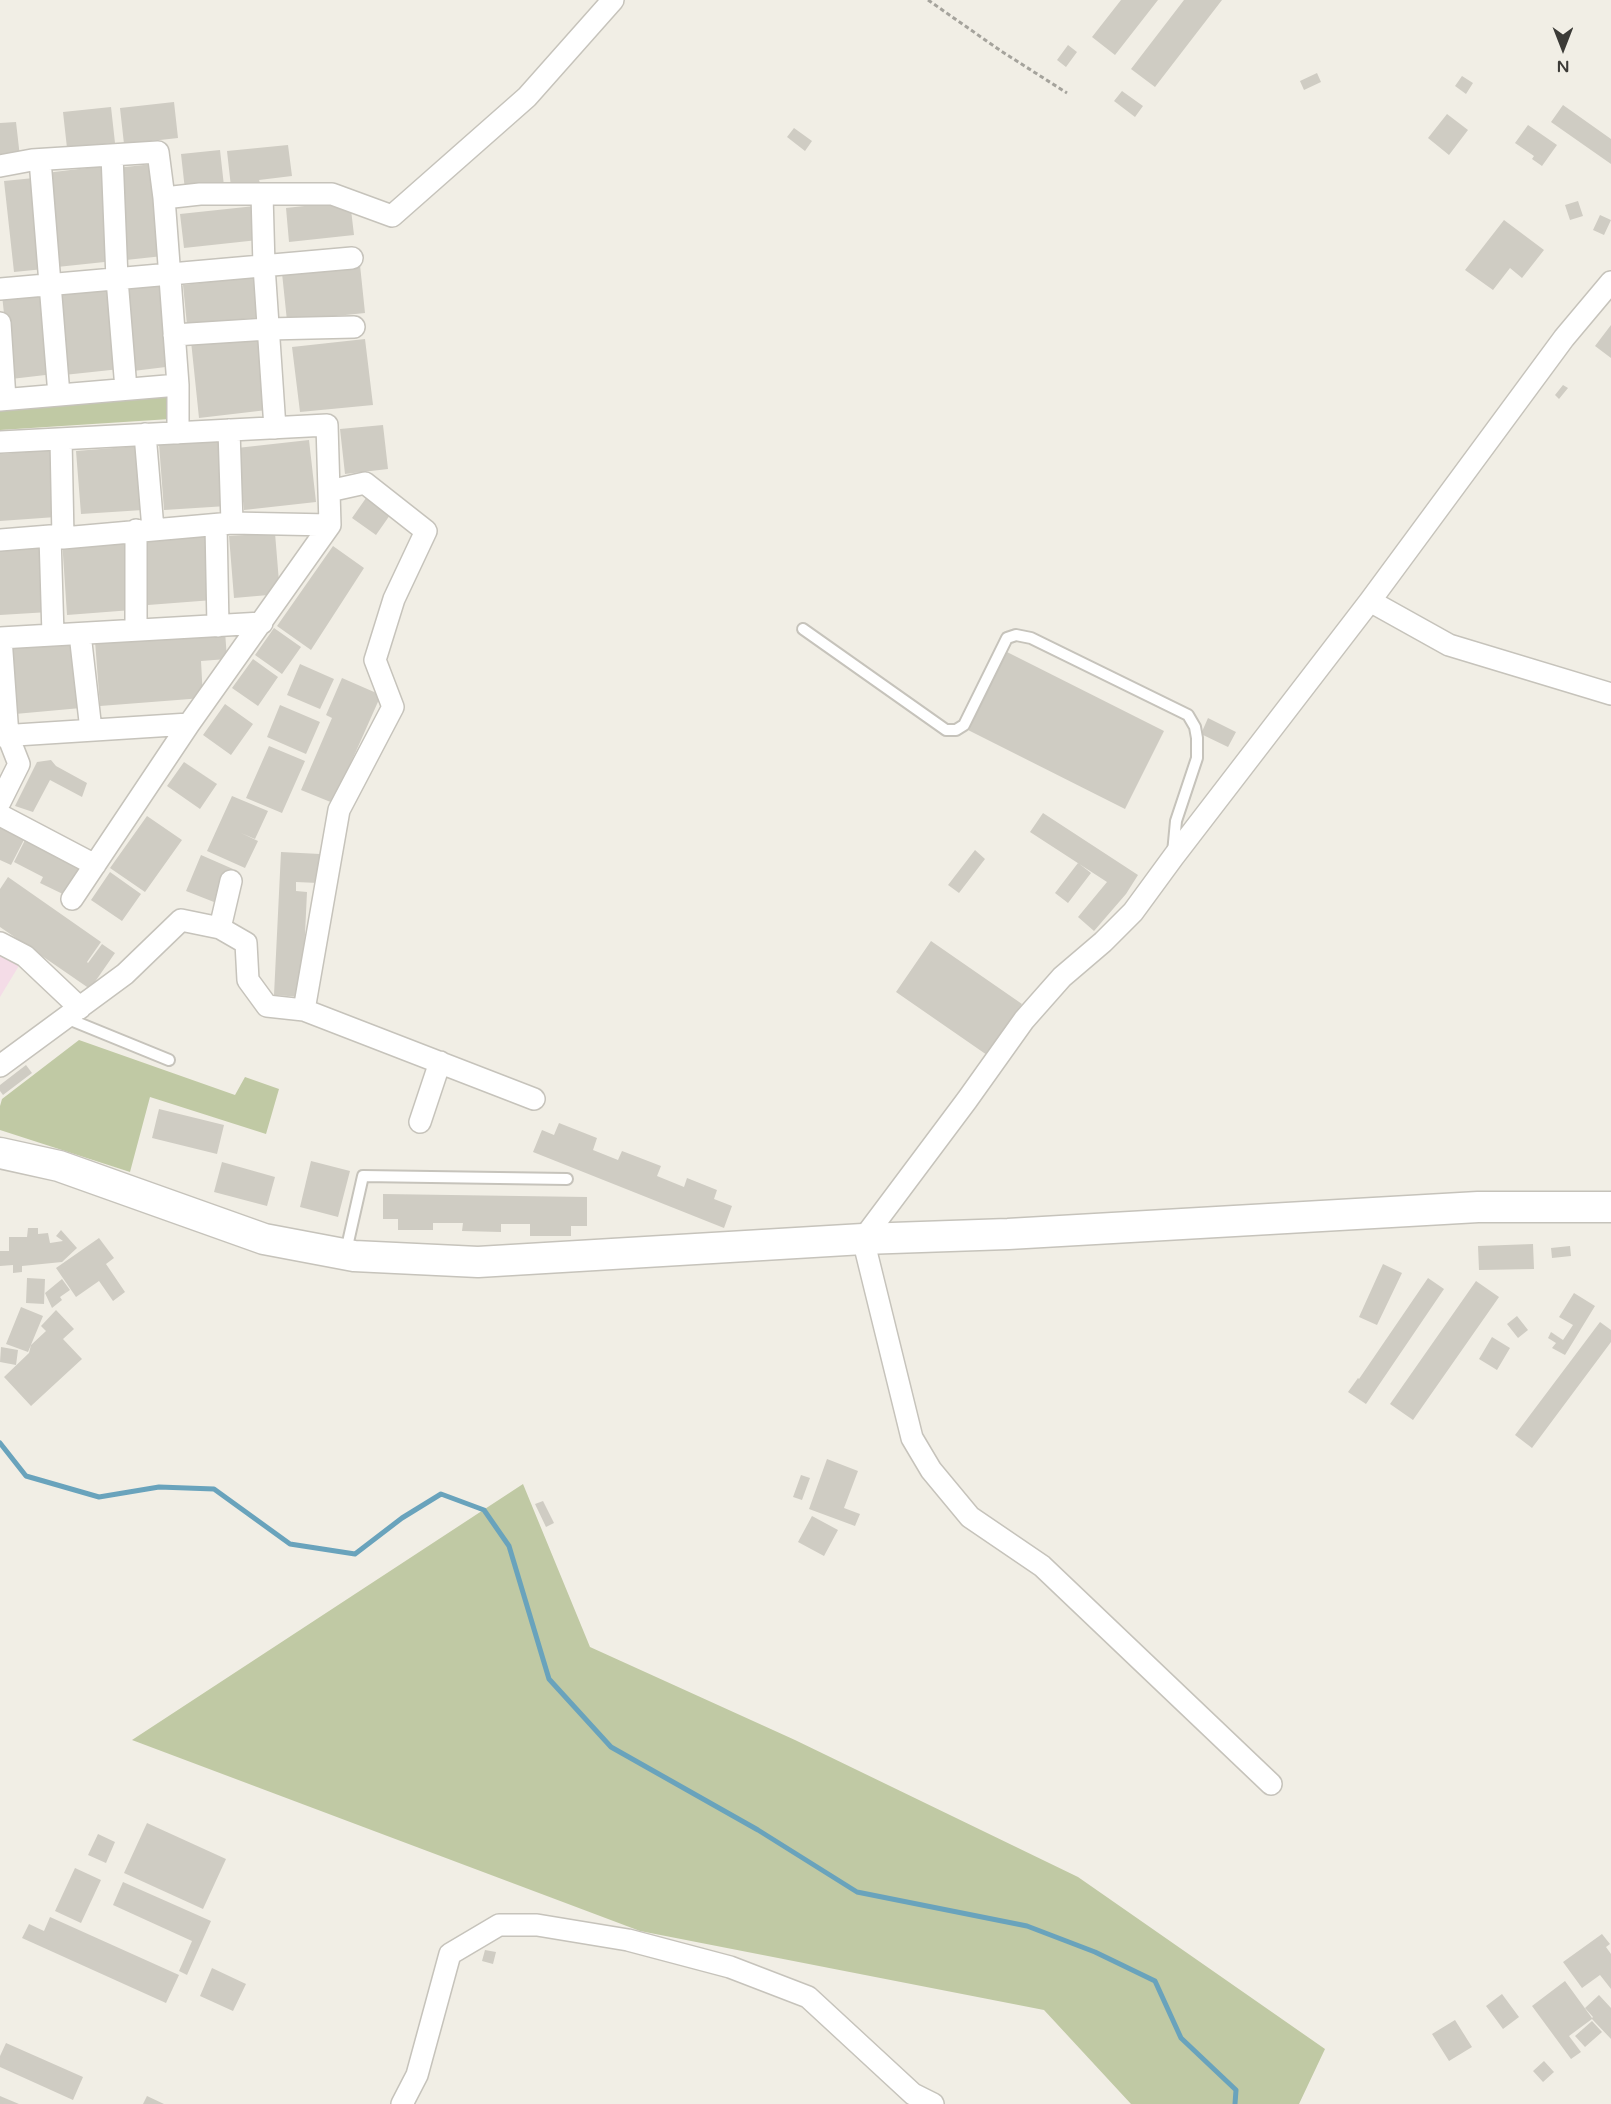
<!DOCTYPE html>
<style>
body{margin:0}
#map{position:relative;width:1611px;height:2104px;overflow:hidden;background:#f1eee5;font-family:"Varela Round",sans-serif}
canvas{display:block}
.north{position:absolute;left:1533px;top:18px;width:60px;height:60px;-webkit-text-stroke:4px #f1eee5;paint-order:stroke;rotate:180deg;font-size:16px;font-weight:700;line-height:24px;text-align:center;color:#3c3b37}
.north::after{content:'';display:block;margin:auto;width:21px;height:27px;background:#3c3b37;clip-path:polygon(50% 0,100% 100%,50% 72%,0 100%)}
</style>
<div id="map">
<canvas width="1611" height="2104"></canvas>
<div class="north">N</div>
</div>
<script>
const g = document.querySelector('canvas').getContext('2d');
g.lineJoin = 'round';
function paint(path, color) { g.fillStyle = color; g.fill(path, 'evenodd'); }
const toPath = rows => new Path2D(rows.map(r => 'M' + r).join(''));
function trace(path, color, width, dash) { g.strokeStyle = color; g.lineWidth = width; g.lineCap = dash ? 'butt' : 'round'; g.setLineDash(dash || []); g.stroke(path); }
const education = toPath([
 [0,953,20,964,0,997]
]);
const green = toPath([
 [169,396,170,419,0,430,0,408],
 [79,1040,235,1095,245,1077,279,1089,266,1134,150,1097,130,1172,0,1130,0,1106,2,1099],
 [523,1484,590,1647,795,1740,1078,1877,1325,2049,1299,2104,1131,2104,1044,2010,640,1931,132,1740]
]);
const stream = toPath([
 [0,1443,26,1476,99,1497,159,1487,214,1489,290,1544,355,1554,402,1518,441,1494,484,1510,509,1546,549,1679,611,1747,758,1830,857,1892,1027,1926,1095,1952,1155,1981,1181,2038,1236,2090,1235,2104]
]);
const building = toPath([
 [1121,0,1158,0,1115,55,1092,37],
 [1184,0,1222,0,1155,87,1131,69],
 [1068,45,1077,52,1066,67,1057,60],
 [1317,73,1321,82,1304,90,1300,81],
 [1462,76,1473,83,1466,94,1455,86],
 [1122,91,1143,106,1135,117,1114,101],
 [174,102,178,138,124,144,120,108],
 [1563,105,1611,139,1611,164,1551,122],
 [111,107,115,143,67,148,63,112],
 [1447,114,1468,130,1449,155,1428,138],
 [16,122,20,157,0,159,0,123],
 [1528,125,1557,145,1542,166,1532,159,1534,156,1515,143],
 [794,128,812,141,805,151,787,137],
 [288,145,292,176,259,180,260,183,231,187,227,151],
 [220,150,224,186,185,190,181,154],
 [153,164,163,256,126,260,116,168],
 [103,166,114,261,57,267,46,173],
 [34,178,44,269,14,272,4,181],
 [350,201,354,235,289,242,286,208],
 [1578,201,1583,216,1570,220,1565,205],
 [255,206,258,240,184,248,180,214],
 [1600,215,1611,220,1604,235,1593,230],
 [1504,220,1544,250,1522,278,1510,268,1493,290,1465,270],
 [360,265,365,313,287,321,282,273],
 [258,276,263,317,187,325,183,285],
 [165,278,174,366,133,371,123,283],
 [111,288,120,369,64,375,55,294],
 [45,290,54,374,11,379,2,295],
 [1611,325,1611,358,1595,346],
 [258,333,267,410,199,418,191,341],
 [365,339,373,405,300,412,292,347],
 [1563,385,1568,388,1559,399,1555,395],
 [383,425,388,469,345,474,340,429],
 [221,439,227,506,164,510,159,444],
 [309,440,316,502,244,510,237,448],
 [138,446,143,510,81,514,76,451],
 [51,450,56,517,0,521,0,454],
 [366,498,390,515,376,535,352,518],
 [207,530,213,600,148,605,142,535],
 [275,533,280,594,234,598,229,536],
 [126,535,132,610,67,615,62,540],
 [43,541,49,612,0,615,0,545],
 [333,546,364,568,311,650,277,626],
 [274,628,301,647,282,674,255,655],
 [225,631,227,659,201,661,203,698,100,706,95,641],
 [76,641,81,708,15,714,10,646],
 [1007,652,1164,731,1125,809,968,730],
 [253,659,278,677,258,706,232,688],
 [300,664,334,679,320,709,287,695],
 [342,678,381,695,333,803,301,790,332,718,326,715],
 [225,704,253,724,231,755,203,735],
 [280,705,320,722,306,754,267,737],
 [1208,718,1236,732,1228,747,1201,734],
 [269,746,305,761,282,813,246,798],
 [51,760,56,766,87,783,82,797,50,780,33,812,15,806,37,762],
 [184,762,217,784,200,809,167,786],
 [232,796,268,811,255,839,241,833,258,841,245,868,207,851],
 [1043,813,1138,875,1126,894,1094,931,1078,917,1107,882,1030,832],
 [147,816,182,840,145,892,110,868],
 [0,821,27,834,11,865,0,860],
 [27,836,85,864,69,897,40,883,43,877,14,862],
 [975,850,985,859,959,893,948,885],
 [281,852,320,854,318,883,296,882,296,891,307,892,302,997,274,995],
 [201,855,233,869,219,904,186,891],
 [1078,863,1091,873,1068,903,1055,893],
 [110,872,141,894,122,921,91,900],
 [8,877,101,942,87,962,88,963,102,944,115,953,90,989,0,927,0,889],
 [931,941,1022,1004,987,1055,896,992],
 [26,1065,32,1073,3,1095,0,1091,0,1085],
 [159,1109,224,1125,217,1154,152,1138],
 [559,1123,597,1138,593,1150,618,1160,622,1151,661,1166,657,1176,684,1187,687,1178,717,1190,714,1199,732,1206,724,1228,533,1152,542,1130,554,1135],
 [311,1161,350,1171,338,1217,300,1207],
 [222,1162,275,1177,267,1206,214,1192],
 [383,1194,587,1197,587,1226,571,1226,571,1236,530,1236,530,1224,501,1224,501,1232,462,1231,463,1223,433,1223,433,1230,398,1230,398,1219,383,1219],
 [28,1228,38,1228,38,1234,48,1233,50,1243,63,1241,56,1236,61,1230,77,1248,62,1262,22,1266,22,1272,13,1273,13,1265,0,1266,0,1251,9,1251,9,1237,27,1237],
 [99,1238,114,1258,106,1264,125,1292,113,1301,99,1281,76,1297,56,1268],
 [1533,1244,1534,1269,1479,1270,1478,1246],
 [1570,1246,1571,1256,1552,1258,1551,1248],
 [1383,1264,1402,1273,1377,1325,1359,1317],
 [27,1278,45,1279,44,1304,26,1303],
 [1428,1278,1444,1289,1366,1404,1348,1392,1358,1378,1359,1379],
 [62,1279,70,1290,60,1297,62,1300,52,1308,45,1293],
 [1476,1281,1499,1297,1413,1420,1390,1404],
 [1574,1293,1595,1306,1565,1355,1552,1348,1556,1343,1548,1338,1551,1332,1563,1340,1573,1325,1559,1317],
 [21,1307,43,1316,28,1352,6,1344],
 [56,1310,74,1329,63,1339,82,1359,31,1406,4,1377,29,1353,31,1345,46,1331,41,1326],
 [1517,1316,1528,1330,1518,1338,1507,1324],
 [1600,1322,1611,1330,1611,1342,1532,1448,1515,1435],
 [1492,1337,1510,1348,1497,1370,1479,1359],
 [1,1347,18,1350,16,1365,0,1362],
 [827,1459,858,1471,844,1508,860,1514,855,1526,809,1509],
 [801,1475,810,1478,802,1500,793,1497],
 [543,1501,554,1523,546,1527,535,1504],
 [812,1516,838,1530,824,1556,798,1542],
 [147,1823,226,1859,203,1909,124,1873],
 [98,1834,115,1842,106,1863,88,1855],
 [75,1868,101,1880,81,1923,55,1911],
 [123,1882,211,1921,187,1975,179,1971,192,1941,113,1905],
 [50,1917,179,1975,166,2003,22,1938,29,1924,44,1931],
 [1602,1934,1610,1944,1606,1947,1611,1954,1611,1989,1600,1975,1582,1988,1563,1962],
 [485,1950,496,1952,493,1964,482,1961],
 [212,1968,246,1984,233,2011,200,1996],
 [1565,1981,1592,2018,1593,2017,1585,2008,1599,1995,1611,2008,1611,2039,1592,2019,1569,2036,1581,2052,1571,2059,1532,2006],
 [1502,1994,1519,2017,1503,2029,1486,2006],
 [1455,2020,1472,2047,1449,2061,1432,2034],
 [1592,2021,1602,2032,1585,2047,1575,2036],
 [6,2043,83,2077,73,2100,0,2067,0,2056],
 [1544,2061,1554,2072,1543,2082,1533,2071],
 [0,2096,19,2104,0,2104],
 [147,2096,164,2104,143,2104]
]);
const path = toPath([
 [928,0,1001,51,1067,93]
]);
const lane = toPath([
 [803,629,946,730,956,730,964,725,1007,638,1016,635,1031,638,1188,715,1195,727,1197,738,1197,758,1176,821,1173,853],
 [66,1018,169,1060],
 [346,1251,363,1176,567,1179]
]);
const street = toPath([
 [112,155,117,279,126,389],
 [40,160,59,395],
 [0,166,32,160,158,152,164,198,178,385,178,433],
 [262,194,264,266,275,428],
 [164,198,200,194,332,194,392,216,527,97,613,0],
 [0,289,352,258],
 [0,323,5,399],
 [174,335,268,329,354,327],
 [0,400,178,385],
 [229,430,232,523],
 [145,434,153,529],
 [61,439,63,538],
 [0,442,327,425,330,525,189,724,72,899],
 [216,525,218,626],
 [136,530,136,630],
 [50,536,53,635],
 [0,540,50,536,63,538,232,523,330,525],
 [1370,601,1449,645,1611,694],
 [80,634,91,730],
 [0,638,262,623],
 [0,736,189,724],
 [0,802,19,764,8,736,1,638],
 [0,815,95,865],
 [220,928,231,881],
 [0,943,25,956,80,1008],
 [304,1010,339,810,393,707,375,660,394,599,426,531,365,483,329,491],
 [0,1066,125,974,181,920,220,928,246,943,248,980,267,1006,304,1010,534,1099],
 [420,1122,440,1062],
 [1271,1784,1042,1566,970,1517,931,1470,912,1438,863,1239,967,1100,1024,1020,1062,977,1103,942,1133,912,1174,856,1370,601,1564,338,1611,282],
 [402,2104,417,2075,450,1954,499,1925,537,1925,628,1940,730,1967,808,1997,913,2094,933,2104]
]);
const secondary = toPath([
 [0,1153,59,1166,264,1239,354,1256,478,1262,863,1239,1008,1234,1478,1207,1611,1207]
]);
paint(education, '#f4dce7');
paint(green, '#c0c9a4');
trace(stream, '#69a3bc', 5);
paint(building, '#cfccc3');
trace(lane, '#c6c3bb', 14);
trace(street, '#c6c3bb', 24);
trace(secondary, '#c6c3bb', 33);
trace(path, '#a5a39c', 3, [4.5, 3]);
trace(lane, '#fff', 10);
trace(street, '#fff', 21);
trace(secondary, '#fff', 30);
</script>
